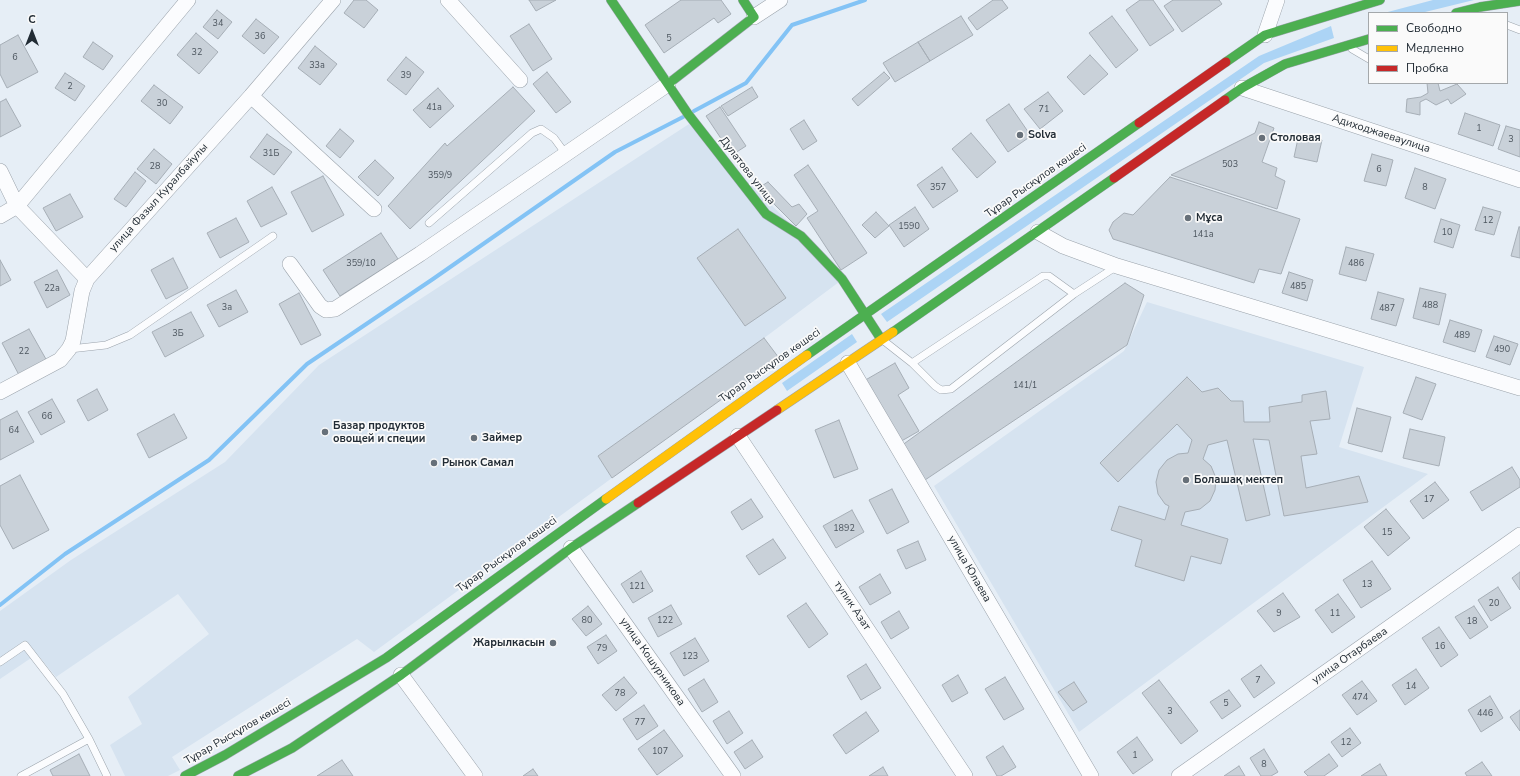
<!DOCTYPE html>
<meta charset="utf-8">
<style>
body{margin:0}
#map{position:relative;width:1520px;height:776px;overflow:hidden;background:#e6eef6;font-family:"Nunito Sans",sans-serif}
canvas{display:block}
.legend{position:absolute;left:1368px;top:12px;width:140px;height:72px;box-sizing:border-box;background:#fafafa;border:1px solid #a4a8ab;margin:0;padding:5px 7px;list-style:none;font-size:12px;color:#222c35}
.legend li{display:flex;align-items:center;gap:8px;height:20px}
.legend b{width:20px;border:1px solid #a4a8ab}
.north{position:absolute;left:12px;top:12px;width:40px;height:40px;-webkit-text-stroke:3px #fafafa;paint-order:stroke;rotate:0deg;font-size:11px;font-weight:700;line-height:16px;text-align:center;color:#222c35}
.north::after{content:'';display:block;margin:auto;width:14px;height:18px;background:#222c35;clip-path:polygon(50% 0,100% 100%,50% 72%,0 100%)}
</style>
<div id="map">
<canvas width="1520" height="776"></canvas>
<ul class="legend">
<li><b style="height:5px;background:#4caf50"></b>Свободно</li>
<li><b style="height:5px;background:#ffc107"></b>Медленно</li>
<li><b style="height:5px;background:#c62828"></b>Пробка</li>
</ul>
<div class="north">С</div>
</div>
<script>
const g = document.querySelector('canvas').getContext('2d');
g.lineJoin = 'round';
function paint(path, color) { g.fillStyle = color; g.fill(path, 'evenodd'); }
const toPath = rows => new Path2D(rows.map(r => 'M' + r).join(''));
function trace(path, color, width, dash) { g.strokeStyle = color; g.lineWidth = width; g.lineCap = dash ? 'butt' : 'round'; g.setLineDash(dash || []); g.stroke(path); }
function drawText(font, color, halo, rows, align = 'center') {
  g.font = font + ' "Nunito Sans",sans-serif'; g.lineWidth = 3.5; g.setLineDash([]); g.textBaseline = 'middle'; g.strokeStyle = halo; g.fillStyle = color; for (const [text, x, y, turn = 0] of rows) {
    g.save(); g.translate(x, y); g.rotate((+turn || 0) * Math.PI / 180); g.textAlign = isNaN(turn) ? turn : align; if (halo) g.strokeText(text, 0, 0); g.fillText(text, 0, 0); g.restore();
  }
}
const built = toPath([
 [689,124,814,247,839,282,720,371,598,456,612,478,374,652,357,639,172,757,180,770,168,776,125,776,110,745,142,724,128,697,209,634,178,594,56,677,37,654,0,679,0,611,71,560,225,462,319,365],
 [1147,302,1364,367,1339,447,1428,474,1079,732,934,486,1124,351]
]);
const forest = toPath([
 [1433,0,1474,0,1421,13,1384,13],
 [1331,26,1334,38,1264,63,887,322,881,314,1259,56],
 [852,334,857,342,787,391,782,383]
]);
const stream = toPath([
 [694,111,746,83,792,25,865,0],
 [0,605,65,554,209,460,307,364,433,279,615,152,683,117]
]);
const building = toPath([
 [354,0,366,0,378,10,364,28,344,13,354,0],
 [529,0,556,0,536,11,529,0],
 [681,0,721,0,731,14,718,23,714,18,664,53,645,25,681,0],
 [993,0,1002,0,1008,8,977,30,968,18,993,0],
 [1140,0,1153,0,1174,30,1150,46,1126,10,1140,0],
 [1173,0,1219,0,1222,4,1182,32,1164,6,1173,0],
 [217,10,232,22,218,39,203,27,217,10],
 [961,16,973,35,930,61,918,42,961,16],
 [1112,16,1138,50,1116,68,1089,33,1112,16],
 [256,19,279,37,264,54,242,36,256,19],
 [529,24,552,59,533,71,510,36,529,24],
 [196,33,218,52,199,74,177,55,196,33],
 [18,35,38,72,7,88,0,74,0,45,18,35],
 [93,42,113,56,103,70,83,57,93,42],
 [918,42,930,61,895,82,883,63,918,42],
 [315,46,337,64,320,85,298,68,315,46],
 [1090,55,1108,74,1084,95,1067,77,1090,55],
 [406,57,424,72,406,95,387,80,406,57],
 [547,72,571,102,556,113,533,84,547,72],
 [884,72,890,78,858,106,852,99,884,72],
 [65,73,85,86,75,101,55,88,65,73],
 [1427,83,1438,83,1440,91,1457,84,1466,94,1451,104,1448,99,1436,105,1426,99,1420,102,1420,115,1406,112,1407,99,1421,97,1428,93,1427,83],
 [154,85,183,107,170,124,141,101,154,85],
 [513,87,535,111,410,229,388,206,445,143,447,146,513,87],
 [752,87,758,97,728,116,721,106,752,87],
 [438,88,454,106,430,128,413,110,438,88],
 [1048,92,1063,111,1040,129,1024,109,1048,92],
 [6,99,21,126,0,137,0,102,6,99],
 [1009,104,1031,136,1008,152,986,120,1009,104],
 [720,107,746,146,732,155,706,116,720,107],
 [1465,113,1500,125,1493,146,1458,134,1465,113],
 [804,120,817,141,803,150,790,129,804,120],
 [1259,122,1274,128,1262,162,1277,168,1275,176,1285,181,1277,209,1171,175,1255,133,1259,122],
 [1506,126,1520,130,1520,157,1498,149,1506,126],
 [340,129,354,141,340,158,326,146,340,129],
 [971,133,996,162,977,178,952,149,971,133],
 [267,134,292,152,274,175,250,157,267,134],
 [1299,134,1322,140,1317,162,1294,157,1299,134],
 [154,149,172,164,156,184,137,169,154,149],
 [1372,154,1393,160,1386,186,1364,181,1372,154],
 [375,160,394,178,378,196,358,177,375,160],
 [808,165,867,253,841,270,807,218,818,211,794,175,808,165],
 [942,167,958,191,933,208,917,185,942,167],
 [1415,168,1446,179,1435,209,1405,198,1415,168],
 [135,172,146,181,126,207,114,199,135,172],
 [323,176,344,215,312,232,291,192,323,176],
 [1170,177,1300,219,1281,274,1259,269,1254,283,1113,239,1109,230,1113,222,1124,213,1133,215,1170,177],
 [768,182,792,207,799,204,807,214,796,226,775,205,760,187,768,182],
 [272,187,287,214,261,227,247,201,272,187],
 [70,194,83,217,56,231,43,208,70,194],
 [915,207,929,229,904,247,889,225,915,207],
 [1483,207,1501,212,1494,235,1475,230,1483,207],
 [876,212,889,226,875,238,862,225,876,212],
 [236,218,249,242,220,258,207,233,236,218],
 [1441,219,1460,225,1453,248,1434,242,1441,219],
 [1519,227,1520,227,1520,258,1511,256,1519,227],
 [738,229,786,298,745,326,697,258,738,229],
 [381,233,398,259,340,296,323,270,381,233],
 [1346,247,1374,254,1366,281,1339,274,1346,247],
 [173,258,188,288,166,299,151,270,173,258],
 [0,260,11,280,0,286,0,260],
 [57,270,70,295,47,308,34,282,57,270],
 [1289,272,1313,280,1307,301,1282,293,1289,272],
 [1125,283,1144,295,1127,345,925,480,901,446,1125,283],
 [1420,288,1446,294,1439,325,1413,318,1420,288],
 [236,290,248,312,219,327,207,305,236,290],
 [1378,292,1404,299,1396,326,1371,319,1378,292],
 [299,293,321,335,301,345,279,304,299,293],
 [191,312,204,336,165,357,152,332,191,312],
 [1450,320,1482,330,1475,352,1443,342,1450,320],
 [29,329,47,361,19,375,2,343,29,329],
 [1494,336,1518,344,1510,365,1486,357,1494,336],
 [764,338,779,358,612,478,598,456,764,338],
 [895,363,909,388,898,395,919,431,898,443,862,382,895,363],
 [1187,377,1202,392,1218,388,1231,401,1243,401,1244,422,1270,422,1269,407,1302,402,1302,395,1326,391,1330,419,1310,421,1317,454,1301,456,1306,488,1359,476,1368,502,1284,516,1269,440,1253,439,1270,515,1246,521,1227,440,1208,445,1203,459,1211,466,1216,478,1215,490,1210,501,1200,509,1185,512,1181,525,1228,539,1221,564,1191,556,1184,581,1135,566,1142,540,1111,530,1119,506,1165,520,1169,506,1165,504,1158,494,1156,482,1159,470,1167,460,1178,454,1188,453,1192,440,1177,424,1118,482,1100,463,1187,377],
 [1416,377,1436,384,1422,420,1403,413,1416,377],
 [97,389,108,410,88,421,77,400,97,389],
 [52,399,65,422,41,435,28,412,52,399],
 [1357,408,1391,417,1382,452,1348,443,1357,408],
 [17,411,34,442,0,460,0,420,17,411],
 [174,414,187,438,149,458,137,434,174,414],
 [839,420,858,469,834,478,815,430,839,420],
 [1410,429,1445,437,1439,466,1403,458,1410,429],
 [1512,467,1520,480,1520,487,1482,511,1470,492,1512,467],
 [20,475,49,530,13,549,0,525,0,486,20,475],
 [1435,482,1449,500,1423,519,1410,501,1435,482],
 [892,489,909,522,887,534,869,500,892,489],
 [751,499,763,517,742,530,731,512,751,499],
 [1386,509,1410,538,1388,556,1364,527,1386,509],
 [852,510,864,532,836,548,823,526,852,510],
 [773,539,786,558,759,575,746,556,773,539],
 [918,541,926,560,906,569,897,550,918,541],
 [1372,561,1391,589,1361,608,1343,580,1372,561],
 [641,571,653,591,633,603,621,584,641,571],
 [1520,572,1520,590,1512,578,1520,572],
 [880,574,891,593,870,605,859,587,880,574],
 [1498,587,1511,608,1491,621,1478,600,1498,587],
 [1283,593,1300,617,1274,632,1257,611,1283,593],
 [1338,594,1355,617,1332,633,1315,610,1338,594],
 [806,603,828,634,809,648,787,616,806,603],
 [671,605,682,624,658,637,648,618,671,605],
 [588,606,602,624,586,636,572,619,588,606],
 [1474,606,1488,627,1470,639,1455,617,1474,606],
 [899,611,909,628,891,639,881,622,899,611],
 [1439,627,1458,655,1441,667,1422,638,1439,627],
 [606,635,617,651,598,664,587,647,606,635],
 [695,638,709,661,684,676,670,653,695,638],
 [866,664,881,688,861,700,847,676,866,664],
 [1261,665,1275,683,1254,698,1241,679,1261,665],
 [1416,669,1429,688,1405,705,1392,685,1416,669],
 [958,675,968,693,952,702,942,685,958,675],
 [624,677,637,693,616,711,602,695,624,677],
 [1005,677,1024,709,1004,720,985,689,1005,677],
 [704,679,718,702,702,712,688,689,704,679],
 [1159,680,1198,731,1181,744,1142,693,1159,680],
 [1362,681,1377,701,1357,715,1342,695,1362,681],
 [1074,682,1087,702,1073,711,1058,692,1074,682],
 [1229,690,1241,706,1222,719,1210,702,1229,690],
 [1490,696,1503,718,1481,732,1468,710,1490,696],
 [644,705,658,726,637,740,623,719,644,705],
 [1520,710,1520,731,1510,717,1520,710],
 [729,711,743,733,727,744,713,721,729,711],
 [866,712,879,731,846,754,833,735,866,712],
 [1350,728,1361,743,1342,757,1331,742,1350,728],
 [664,730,683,756,657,775,638,749,664,730],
 [1137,737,1153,760,1133,774,1117,752,1137,737],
 [752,740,763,757,745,769,734,752,752,740],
 [1003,746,1016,767,1001,776,997,776,986,757,1003,746],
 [1264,749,1278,772,1271,776,1261,776,1250,758,1264,749],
 [79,754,90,776,53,776,50,770,79,754],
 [1329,754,1338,766,1324,776,1308,776,1304,772,1329,754],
 [342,760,353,776,317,776,342,760],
 [1482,762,1492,776,1467,776,1465,773,1482,762],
 [1380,764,1387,776,1361,776,1380,764],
 [1239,766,1245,776,1224,776,1239,766],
 [883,767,888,776,869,776,883,767],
 [533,769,538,776,523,776,533,769]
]);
const lane = toPath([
 [1507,25,1520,30],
 [1352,49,1369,59],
 [429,223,532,133,541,129,554,138,565,153],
 [884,341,912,363,935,386,941,390,951,389,1074,294,1117,266],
 [70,349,106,345,130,335,273,236],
 [912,363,1043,276,1049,276,1074,294],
 [0,662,25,645,63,694,89,739,21,776],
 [89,739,107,776]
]);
const street = toPath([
 [448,0,520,80],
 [754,17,780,0],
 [1265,35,1277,0],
 [1242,88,1520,180],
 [251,96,374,209],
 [0,171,17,206,87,279],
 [0,216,17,206,188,0],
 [1038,232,1063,246,1117,266,1520,388],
 [290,264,320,306,326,310,335,309,420,254,668,84],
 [848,363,1091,776],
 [0,392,60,360,69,349,73,341,82,291,87,279,251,96,333,0],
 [738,436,965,776],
 [571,548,733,776],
 [401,675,475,776],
 [1179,776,1520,535]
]);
const fast = toPath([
 [611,0,688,114,766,214,801,236,842,279,881,339],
 [1456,13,1480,7,1520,1],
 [1226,62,1265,35,1380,0],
 [668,84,754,17,743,0],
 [1225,100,1242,88,1285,64,1369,39],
 [893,332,1114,178],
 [807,355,1139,123],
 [185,776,225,755,386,658,606,499],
 [238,776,292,748,401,675,571,548,638,503]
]);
const slow = toPath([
 [777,410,893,332],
 [606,499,807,355]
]);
const jam = toPath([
 [1139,123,1226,62],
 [1114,178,1225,100],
 [638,503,777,410]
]);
const markers = [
 [1020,135,4,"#677079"],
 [1262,138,4,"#677079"],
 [1188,218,4,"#677079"],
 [325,432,4,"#677079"],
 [474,438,4,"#677079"],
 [434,463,4,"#677079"],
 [1186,480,4,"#677079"],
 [553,643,4,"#677079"]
];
const numberNames = [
 ["34",218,24],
 ["36",260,37],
 ["5",669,39],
 ["32",197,53],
 ["6",15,58],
 ["33а",317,66],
 ["39",406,76],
 ["2",70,87],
 ["30",162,104],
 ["41а",434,108],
 ["71",1044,110],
 ["1",1479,129],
 ["3",1511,140],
 ["31Б",271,154],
 ["503",1230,165],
 ["28",155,167],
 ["6",1379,170],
 ["359/9",440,176],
 ["357",938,188],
 ["8",1425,188],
 ["12",1488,221],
 ["1590",909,227],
 ["10",1447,233],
 ["141а",1203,235],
 ["359/10",361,264],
 ["486",1356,264],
 ["485",1298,287],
 ["22а",52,289],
 ["488",1430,306],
 ["3а",227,308],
 ["487",1387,309],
 ["3Б",178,334],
 ["489",1462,336],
 ["490",1502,350],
 ["22",24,352],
 ["141/1",1025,386],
 ["66",47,417],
 ["64",14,431],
 ["17",1429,500],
 ["1892",844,529],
 ["15",1387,533],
 ["13",1367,585],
 ["121",637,587],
 ["20",1494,604],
 ["9",1279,614],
 ["11",1335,614],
 ["80",587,621],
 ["122",665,621],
 ["18",1472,622],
 ["16",1440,647],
 ["79",602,649],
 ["123",690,657],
 ["7",1258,681],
 ["14",1411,687],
 ["78",620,694],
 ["474",1360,698],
 ["5",1226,704],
 ["3",1170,712],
 ["446",1485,714],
 ["77",640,723],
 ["12",1346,743],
 ["107",660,752],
 ["1",1135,756],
 ["8",1264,765]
];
const streetNames = [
 ["Адиходжаеваулица",1381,134,18],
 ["Дулатова улица",747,171,52],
 ["Тұрар Рыскұлов көшесі",1036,181,-35],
 ["улица Фазыл Куралбайулы",159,198,-48],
 ["Тұрар Рыскұлов көшесі",770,366,-35],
 ["Тұрар Рыскұлов көшесі",507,555,-36],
 ["улица Юлаева",969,569,60],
 ["тупик Азат",852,606,56],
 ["улица Отарбаева",1350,656,-35],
 ["улица Кошурникова",652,662,55],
 ["Тұрар Рыскұлов көшесі",238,732,-30]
];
const poiNames = [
 ["Solva",1028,135],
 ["Столовая",1270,138],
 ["Мұса",1196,218],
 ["Базар продуктов",333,426],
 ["овощей и специи",333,439],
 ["Займер",482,438],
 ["Рынок Самал",442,463],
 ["Болашақ мектеп",1194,480],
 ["Жарылкасын",545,643,"right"]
];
paint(built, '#d6e3f0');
paint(forest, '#acd4f5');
trace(stream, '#83c3f5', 4);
paint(building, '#c9d1d9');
trace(building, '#a6aeb6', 1);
trace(lane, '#9ba3ab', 8);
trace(street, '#9ba3ab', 16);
trace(fast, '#9ba3ab', 10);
trace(slow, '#9ba3ab', 10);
trace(jam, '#9ba3ab', 10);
trace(lane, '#fbfcfe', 7);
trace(street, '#fbfcfe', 15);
trace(fast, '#4caf50', 9);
trace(slow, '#ffc107', 9);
trace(jam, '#c62828', 9);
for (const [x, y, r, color] of markers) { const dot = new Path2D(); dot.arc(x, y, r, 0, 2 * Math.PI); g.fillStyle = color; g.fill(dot); trace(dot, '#fafafa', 1.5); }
drawText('9px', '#4c555e', null, numberNames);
drawText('11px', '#222c35', '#fafafa', streetNames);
drawText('bold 11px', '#222c35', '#fafafa', poiNames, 'left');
</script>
